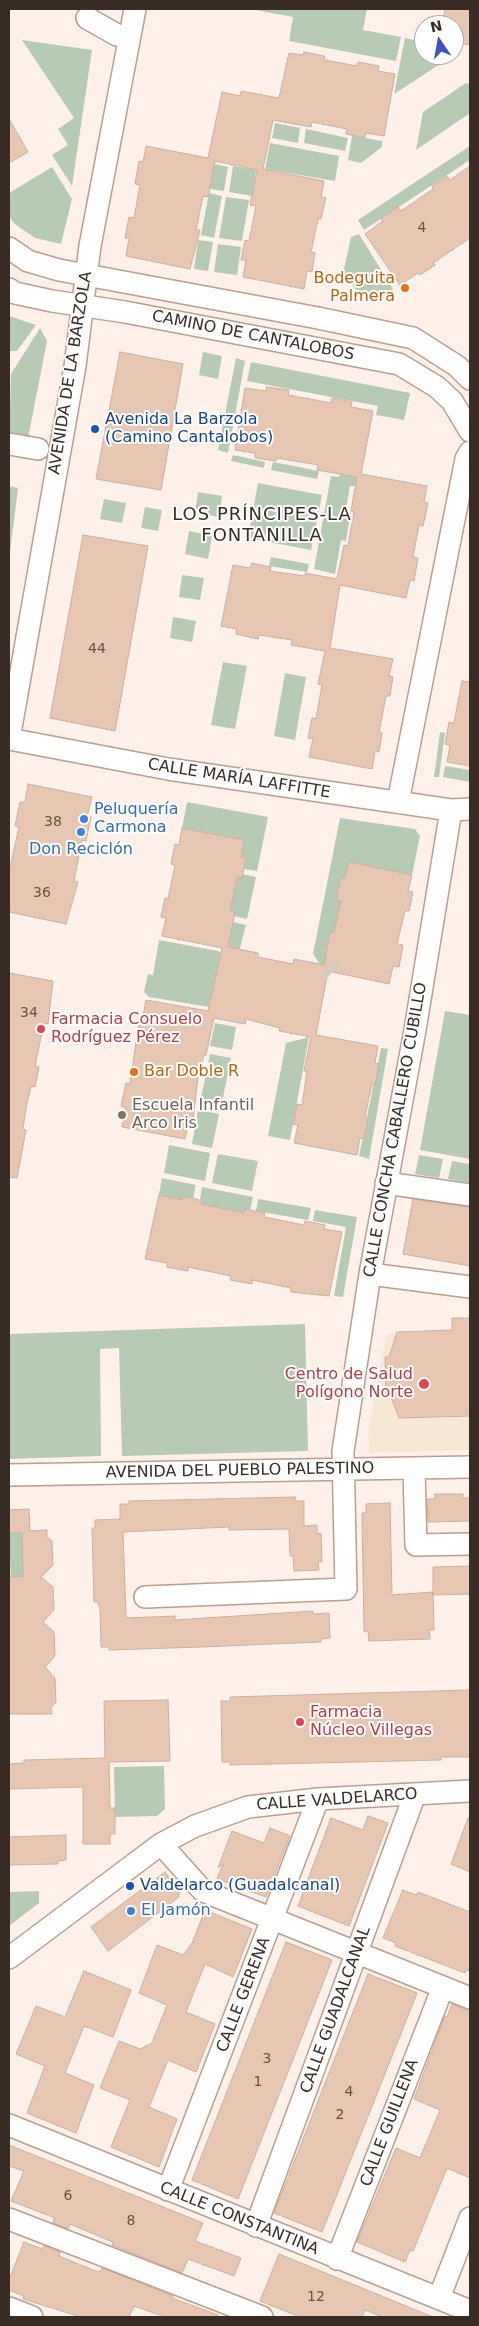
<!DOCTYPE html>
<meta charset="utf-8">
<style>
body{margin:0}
#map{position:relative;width:479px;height:2326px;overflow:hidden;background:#fff1e9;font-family:"DejaVu Sans",sans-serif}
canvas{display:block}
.frame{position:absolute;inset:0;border:10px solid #392c25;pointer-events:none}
.north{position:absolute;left:414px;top:15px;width:50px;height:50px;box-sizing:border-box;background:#fff;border:1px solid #b0aba8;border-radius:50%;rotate:348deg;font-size:14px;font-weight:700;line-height:20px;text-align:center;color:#392c25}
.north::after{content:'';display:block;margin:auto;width:18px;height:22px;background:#4151c5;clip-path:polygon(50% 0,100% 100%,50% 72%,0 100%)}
</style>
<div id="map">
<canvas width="479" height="2326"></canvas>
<div class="frame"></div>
<div class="north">N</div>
</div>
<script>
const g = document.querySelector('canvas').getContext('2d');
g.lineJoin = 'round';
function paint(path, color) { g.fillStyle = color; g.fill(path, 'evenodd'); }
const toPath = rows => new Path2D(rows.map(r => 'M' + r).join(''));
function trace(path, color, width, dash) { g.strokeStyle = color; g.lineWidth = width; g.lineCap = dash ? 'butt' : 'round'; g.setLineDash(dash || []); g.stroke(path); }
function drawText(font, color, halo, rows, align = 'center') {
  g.font = font + ' "DejaVu Sans",sans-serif'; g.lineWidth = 4; g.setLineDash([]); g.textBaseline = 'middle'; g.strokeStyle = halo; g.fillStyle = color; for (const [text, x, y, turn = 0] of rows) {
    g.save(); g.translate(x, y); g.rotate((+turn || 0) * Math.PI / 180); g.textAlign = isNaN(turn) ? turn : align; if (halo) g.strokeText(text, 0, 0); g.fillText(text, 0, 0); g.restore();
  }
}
const medical = toPath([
 [452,1318,470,1318,470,1450,369,1453,368,1432,386,1335,397,1332,452,1330]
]);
const green = toPath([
 [250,9,367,9,363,30,401,37,396,61,289,41,293,17],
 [405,38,424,42,424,55,454,55,394,94],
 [22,40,92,50,72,186,52,155,68,145,58,129,74,118],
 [466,83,470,84,470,113,416,150,423,112],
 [275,123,300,128,298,143,272,138],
 [306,129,348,138,345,151,304,143],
 [352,136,382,141,382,147,361,163,348,160],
 [270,143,339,156,335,181,265,169],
 [470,146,470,160,364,230,358,220],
 [214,164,228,167,224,191,210,189],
 [233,166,256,170,252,196,229,192],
 [52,167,72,199,61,244,35,238,16,225,9,217,9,193],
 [209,193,222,196,214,238,201,235],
 [226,197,249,200,242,241,219,238],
 [359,234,393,289,378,298,365,300,343,274,351,237],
 [198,240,213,242,208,271,194,269],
 [218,244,241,247,237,275,214,272],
 [9,316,36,325,17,351,9,351],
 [40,328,47,341,28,438,9,436,11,374],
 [203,352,222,356,218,379,199,375],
 [236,358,245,361,228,453,218,450],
 [251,362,410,393,404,420,376,415,378,406,247,381],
 [233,455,265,462,264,468,231,461],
 [273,462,319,471,317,479,271,470],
 [340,474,357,477,355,486,350,486,345,514,350,516,346,541,341,540,335,574,314,569,331,476,339,477],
 [258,483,322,495,311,550,248,538],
 [9,486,18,488,9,560],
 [198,492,222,496,219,517,195,513],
 [104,499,126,503,122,523,100,519],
 [145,507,162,510,158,531,141,528],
 [189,531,212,536,208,559,185,554],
 [271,557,309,564,307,572,269,566],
 [182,575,204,578,200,600,179,597],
 [173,617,196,621,192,642,170,638],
 [223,662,247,666,235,729,211,725],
 [285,673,306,677,295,740,274,736],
 [440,732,445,733,439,777,434,777],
 [445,766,470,770,470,782,443,777],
 [187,802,268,817,257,871,244,869,246,858,241,857,244,840,182,828],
 [340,818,415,829,420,836,412,875,349,862,345,879,341,878,337,900,341,901,338,917,334,933,330,932,326,953,330,954,327,966,321,966,313,954],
 [242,874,256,877,247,919,234,916,234,912,230,911,237,877],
 [233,922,246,925,239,952,224,949],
 [159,940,218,951,221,953,209,1007,149,997,144,992,148,974,153,975],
 [445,1011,470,1015,470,1159,420,1150],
 [215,1023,236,1027,232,1050,210,1046],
 [309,1037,290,1140,268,1136,286,1043],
 [381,1048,388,1049,369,1159,359,1156],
 [210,1054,231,1058,221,1107,200,1103],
 [198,1110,219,1114,212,1148,192,1144],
 [169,1145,210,1153,205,1181,164,1173],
 [218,1154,258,1161,252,1191,212,1183],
 [419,1155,443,1159,439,1178,415,1174],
 [452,1161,470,1164,470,1183,448,1179],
 [162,1178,196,1185,193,1198,183,1196,182,1200,159,1195],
 [202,1187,253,1197,250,1210,245,1209,244,1213,201,1204,202,1200,200,1200],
 [258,1199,311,1208,308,1220,256,1211],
 [315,1210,357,1217,343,1297,334,1296,346,1227,313,1221],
 [305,1324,308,1451,122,1456,119,1348,100,1349,101,1456,9,1459,9,1334],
 [9,1533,22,1533,27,1714,16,1714],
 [164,1766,165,1809,157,1816,115,1817,114,1767],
 [39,1891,39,1903,9,1926,9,1892]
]);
const building = toPath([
 [445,9,470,9,470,45,454,42,454,25,442,25,445,9],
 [304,52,324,56,325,60,357,66,358,62,379,66,378,71,395,74,384,136,366,133,365,138,346,134,347,129,312,122,311,127,273,120,263,169,324,181,321,197,326,198,321,219,318,219,311,252,315,253,312,272,307,271,304,289,243,277,246,260,241,260,245,240,249,241,256,206,250,205,257,170,215,161,208,197,203,196,196,230,200,230,190,269,126,256,129,238,125,238,129,217,134,218,140,185,135,184,139,161,143,162,146,146,208,158,222,92,240,96,241,91,279,98,289,53,303,55,304,52],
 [9,119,28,152,9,163,9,119],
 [470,166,470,238,433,263,435,265,420,275,418,273,400,285,365,234,383,221,381,219,398,207,401,211,433,189,432,186,447,176,450,180,470,166],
 [120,352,183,364,161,490,96,479,120,352],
 [267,387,289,390,288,395,331,403,332,398,352,402,351,407,373,411,361,474,427,486,424,502,428,503,423,526,419,525,413,557,418,558,414,581,410,580,406,598,340,585,330,648,393,659,389,676,393,677,390,696,386,696,379,732,382,733,379,752,375,751,372,769,309,757,313,739,308,738,312,718,316,719,322,685,318,684,325,651,291,645,292,640,259,635,258,639,236,634,237,629,221,626,233,565,250,568,252,563,271,567,270,571,305,576,305,573,337,579,344,545,348,546,354,512,351,511,357,477,317,470,318,465,277,458,276,461,255,458,255,453,235,450,245,388,266,391,267,387],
 [83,535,148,546,115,731,50,718,83,535],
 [462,681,470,682,470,766,447,762,450,745,445,744,449,722,454,723,462,681],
 [28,784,92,797,87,817,91,817,86,841,82,840,74,881,78,882,66,924,9,912,9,872,19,827,15,826,20,802,25,803,28,784],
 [182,828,244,840,241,857,246,857,242,878,237,877,230,911,235,912,228,947,258,953,258,957,293,964,294,959,324,965,330,932,334,933,341,901,336,900,341,878,345,879,349,862,412,875,408,891,413,892,409,911,405,911,397,944,403,945,399,967,393,966,389,984,328,971,316,1035,378,1046,375,1063,379,1064,375,1085,372,1084,368,1102,365,1118,368,1119,364,1139,360,1138,357,1155,294,1143,298,1125,293,1124,297,1104,302,1105,307,1071,304,1071,311,1037,279,1031,280,1028,246,1019,245,1024,214,1018,206,1055,204,1055,198,1077,193,1120,189,1119,185,1139,122,1127,126,1108,121,1106,126,1083,130,1084,139,1021,142,1022,146,1000,208,1011,222,948,162,936,166,918,161,917,165,898,168,899,175,865,171,864,175,844,179,845,182,828],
 [9,973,53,981,48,1024,44,1023,35,1066,39,1067,35,1087,31,1086,26,1108,23,1129,26,1130,17,1178,9,1177,9,973],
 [159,1195,182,1200,182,1196,193,1198,202,1201,201,1204,244,1213,245,1209,265,1213,264,1217,304,1225,305,1221,325,1225,324,1229,342,1232,329,1296,291,1292,291,1288,252,1280,252,1284,230,1280,231,1276,188,1267,188,1271,167,1267,167,1263,145,1259,159,1195],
 [413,1199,470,1207,470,1266,403,1254,413,1199],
 [452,1318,470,1318,470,1416,399,1418,391,1397,386,1394,385,1357,389,1357,397,1332,452,1330,452,1318],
 [435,1494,463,1494,463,1498,470,1498,470,1521,428,1522,427,1499,435,1499,435,1494],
 [295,1497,296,1501,304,1501,304,1526,317,1525,317,1534,321,1533,322,1562,318,1562,319,1570,294,1571,293,1556,290,1556,289,1529,229,1530,229,1527,123,1532,126,1618,175,1616,175,1620,313,1611,313,1614,329,1613,330,1638,321,1639,321,1642,201,1647,109,1650,109,1647,101,1647,100,1610,98,1602,94,1602,92,1528,95,1528,95,1520,120,1519,120,1504,129,1504,129,1501,295,1497],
 [390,1503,392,1595,433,1592,434,1630,429,1630,430,1639,369,1641,368,1631,364,1632,362,1513,366,1513,366,1504,390,1503],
 [29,1509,30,1531,47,1530,47,1537,52,1541,53,1565,41,1577,53,1587,54,1610,43,1622,54,1632,55,1656,45,1667,55,1678,56,1702,51,1707,52,1714,9,1714,9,1577,23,1576,22,1533,9,1533,9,1510,29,1509],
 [470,1566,470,1594,433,1595,433,1567,470,1566],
 [470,1690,470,1757,441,1757,441,1760,230,1765,230,1762,222,1762,221,1701,230,1701,230,1697,470,1690],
 [168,1700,170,1761,109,1762,110,1808,115,1808,115,1834,110,1834,110,1844,83,1844,83,1787,9,1789,9,1764,24,1763,24,1760,105,1758,104,1701,168,1700],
 [368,1816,388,1823,349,1926,298,1906,331,1818,363,1830,368,1816],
 [468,1818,470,1818,470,1872,451,1864,468,1818],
 [270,1828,290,1836,266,1897,217,1879,223,1864,218,1868,232,1831,264,1843,270,1828],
 [66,1835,66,1860,58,1861,58,1864,9,1865,9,1837,66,1835],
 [165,1872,179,1891,179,1897,108,1951,91,1927,165,1872],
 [403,1890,416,1895,418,1892,470,1912,470,1971,466,1970,465,1973,395,1946,396,1943,383,1938,403,1890],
 [205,1910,252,1929,233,1977,205,1964,186,2012,215,2024,196,2072,168,2060,149,2107,177,2119,159,2167,111,2147,130,2100,100,2088,119,2041,140,2049,152,2043,167,2005,139,1993,157,1945,183,1955,192,1943,205,1910],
 [286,1942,332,1960,238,2199,192,2180,286,1942],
 [84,1971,131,1990,113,2037,84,2026,65,2073,94,2085,76,2133,27,2113,45,2066,16,2054,36,2006,65,2017,84,1971],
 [368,1974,417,1993,322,2232,274,2213,368,1974],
 [452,2004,470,2012,470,2178,447,2168,413,2251,410,2250,405,2262,357,2242,396,2148,420,2158,440,2110,414,2099,445,2016,447,2017,452,2004],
 [9,2145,203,2223,195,2241,241,2258,234,2276,188,2259,182,2273,112,2245,113,2242,70,2224,68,2229,53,2223,55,2218,11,2201,24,2171,9,2166,9,2145],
 [24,2242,42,2249,44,2246,60,2252,59,2256,93,2270,100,2272,102,2268,173,2296,172,2298,218,2315,217,2317,165,2317,134,2306,129,2317,81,2317,23,2299,24,2296,9,2290,9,2280,24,2242],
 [279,2254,433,2317,383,2317,365,2310,362,2317,300,2317,260,2301,279,2254]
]);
const minorTunnel = toPath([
 [327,968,332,972]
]);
const minor = toPath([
 [87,18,117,35],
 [9,248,28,261,59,270,318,318,413,338,457,366,470,379],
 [9,289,15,293,52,301,125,312,399,364,437,387,452,401,470,431],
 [9,444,38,449],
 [9,739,75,366,90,246,135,9],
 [9,739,168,769,451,810,470,809],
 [398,802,466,459,470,452],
 [386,1183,470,1195],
 [370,1274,470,1287],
 [414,1469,416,1545,470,1544],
 [9,1475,470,1467],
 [145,1597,346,1589,343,1451,370,1274,415,1030,451,810],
 [161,1844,203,1891,470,1998],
 [9,1958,161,1844,195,1826,248,1807,318,1799,470,1791],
 [9,2125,470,2311],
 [168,2190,318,1799],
 [9,2219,262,2317],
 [256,2226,415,1794],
 [337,2259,443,1987],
 [439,2298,470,2218],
 [9,2308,32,2317]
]);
const markers = [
 [405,288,5,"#e8710a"],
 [95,429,5,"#1a4fb4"],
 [84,819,5,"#3f7fe0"],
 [81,832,5,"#3f7fe0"],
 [41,1029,5,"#e0444e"],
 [134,1072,5,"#e8710a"],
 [122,1115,5,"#8d6e63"],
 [424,1384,6,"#e0444e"],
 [300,1722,5,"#e0444e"],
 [130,1886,5,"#1a4fb4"],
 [131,1911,5,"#3f7fe0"]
];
const numberNames = [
 ["4",422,228],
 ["44",97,649],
 ["38",53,822],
 ["36",42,893],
 ["34",29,1013],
 ["3",267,2059],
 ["1",258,2082],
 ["4",349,2092],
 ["2",340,2115],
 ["6",68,2196],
 ["8",131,2221],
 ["12",316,2297]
];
const foodNames = [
 ["Bodeguita",395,279],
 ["Palmera",395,297],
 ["Bar Doble R",144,1072,"left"]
];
const streetNames = [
 ["CAMINO DE CANTALOBOS",253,336,11],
 ["AVENIDA DE LA BARZOLA",71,373,-81],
 ["CALLE MARÍA LAFFITTE",239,779,9],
 ["CALLE CONCHA CABALLERO CUBILLO",396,1130,-80],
 ["AVENIDA DEL PUEBLO PALESTINO",240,1471,-1],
 ["CALLE VALDELARCO",337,1800,-4],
 ["CALLE GERENA",244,1995,-69],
 ["CALLE GUADALCANAL",336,2010,-70],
 ["CALLE GUILLENA",390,2123,-69],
 ["CALLE CONSTANTINA",239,2219,22]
];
const transitNames = [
 ["Avenida La Barzola",105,420],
 ["(Camino Cantalobos)",105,438],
 ["Valdelarco (Guadalcanal)",140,1886]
];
const shopNames = [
 ["Peluquería",94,810],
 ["Carmona",94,828],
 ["Don Reciclón",81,850,"center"],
 ["El Jamón",141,1911]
];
const healthNames = [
 ["Farmacia Consuelo",51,1020],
 ["Rodríguez Pérez",51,1038],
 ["Centro de Salud",413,1375,"right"],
 ["Polígono Norte",413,1393,"right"],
 ["Farmacia",310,1713],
 ["Núcleo Villegas",310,1731]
];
const educationNames = [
 ["Escuela Infantil",132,1106],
 ["Arco Iris",132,1124]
];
const neighbourhoodNames = [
 ["LOS PRÍNCIPES-LA",262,515],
 ["FONTANILLA",262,536]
];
paint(medical, '#f7e7d5');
paint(green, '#b7cab4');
paint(building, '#e7c6b2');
trace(building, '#cfae9c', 1);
trace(minorTunnel, '#d7cac2', 21, [21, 11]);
trace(minor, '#bd9d8b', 24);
trace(minor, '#fff', 21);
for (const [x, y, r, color] of markers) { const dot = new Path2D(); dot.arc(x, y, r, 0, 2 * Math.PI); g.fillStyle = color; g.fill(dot); trace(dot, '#fff', 2); }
drawText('14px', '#645248', null, numberNames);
drawText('16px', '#c56008', '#fff', foodNames, 'right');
drawText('16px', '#392c25', '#fff', streetNames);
drawText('16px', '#164399', '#fff', transitNames, 'left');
drawText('16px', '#366cbe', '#fff', shopNames, 'left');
drawText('16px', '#be3a42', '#fff', healthNames, 'left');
drawText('16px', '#785e54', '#fff', educationNames, 'left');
g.letterSpacing = '1px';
drawText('18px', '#392c25', '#fff', neighbourhoodNames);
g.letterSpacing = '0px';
</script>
